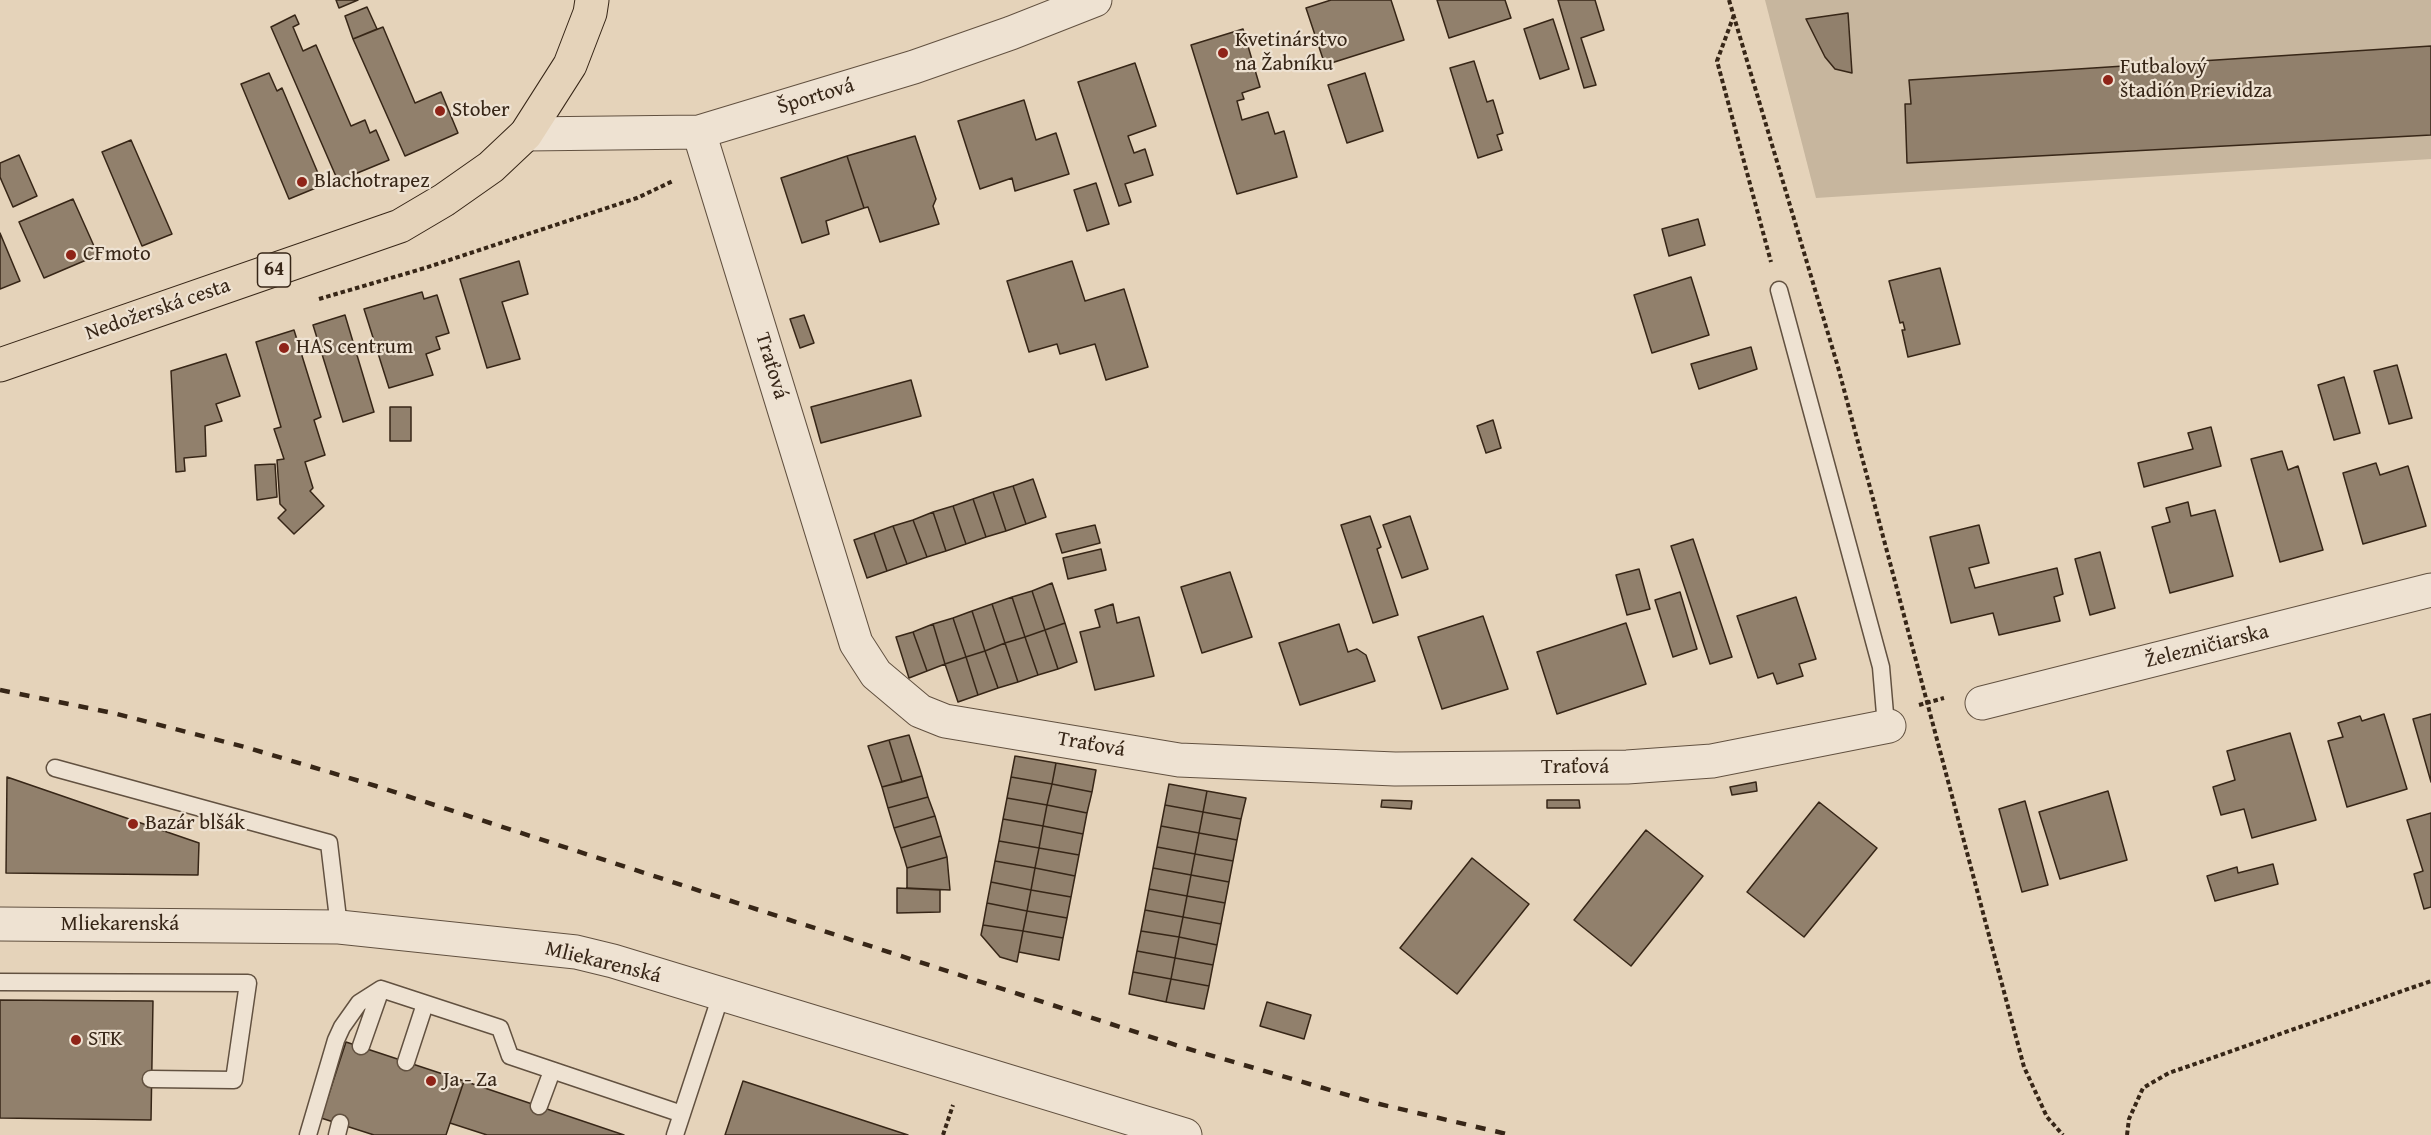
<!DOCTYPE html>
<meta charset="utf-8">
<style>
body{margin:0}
canvas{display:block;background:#e5d3ba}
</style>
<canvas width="2431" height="1135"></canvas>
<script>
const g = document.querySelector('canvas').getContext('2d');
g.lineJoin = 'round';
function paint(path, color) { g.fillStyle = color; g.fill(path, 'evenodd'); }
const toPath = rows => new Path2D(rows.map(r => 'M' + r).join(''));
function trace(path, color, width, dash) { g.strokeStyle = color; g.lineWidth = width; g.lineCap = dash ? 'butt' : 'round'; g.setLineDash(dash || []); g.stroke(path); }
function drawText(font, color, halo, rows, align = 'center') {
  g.font = font + ' "Gentium Book Plus",serif'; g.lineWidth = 4.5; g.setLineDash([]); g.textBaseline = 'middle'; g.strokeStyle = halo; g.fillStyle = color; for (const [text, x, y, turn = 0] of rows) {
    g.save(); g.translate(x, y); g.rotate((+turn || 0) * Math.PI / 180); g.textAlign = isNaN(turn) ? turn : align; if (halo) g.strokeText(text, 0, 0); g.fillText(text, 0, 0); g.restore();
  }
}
const green = toPath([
 [1765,0,2431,0,2431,159,1816,198]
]);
const building = toPath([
 [336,0,358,0,339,8,336,0],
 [1331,0,1391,0,1404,40,1325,65,1306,8,1331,0],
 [1437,0,1505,0,1511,18,1449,38,1437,0],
 [1558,0,1595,0,1604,30,1581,38,1596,85,1584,88,1558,0],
 [367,7,377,29,353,39,345,16,367,7],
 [1848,13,1852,73,1835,69,1825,57,1806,19,1848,13],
 [295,15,299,24,293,27,303,51,316,45,351,126,365,120,370,133,376,130,389,160,338,181,271,27,295,15],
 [1553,19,1569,69,1540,79,1524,29,1553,19],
 [383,27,415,103,441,92,458,133,405,156,353,39,383,27],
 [1243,29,1260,87,1242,93,1244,99,1237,101,1242,120,1268,112,1275,134,1284,131,1297,177,1237,194,1191,45,1243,29],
 [2431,46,2431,135,1907,163,1905,104,1911,104,1909,80,2431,46],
 [1474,61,1487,102,1493,100,1503,133,1497,135,1502,150,1478,158,1450,68,1474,61],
 [1135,63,1156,126,1128,136,1134,153,1145,149,1153,175,1125,184,1131,202,1119,206,1078,82,1135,63],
 [269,73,277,91,282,88,323,185,289,199,241,84,269,73],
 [1365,73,1383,131,1347,143,1328,85,1365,73],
 [1024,100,1036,140,1056,133,1069,174,1015,191,1012,178,980,189,958,121,1024,100],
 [915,136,936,199,933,206,939,224,880,242,868,207,864,208,847,156,915,136],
 [131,140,172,234,142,246,102,152,131,140],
 [19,155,37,196,13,207,0,177,0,163,19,155],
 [847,156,864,208,826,221,829,234,802,243,781,178,847,156],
 [1096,183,1109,224,1087,231,1074,190,1096,183],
 [73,199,98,255,44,278,19,222,73,199],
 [1698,219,1705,245,1669,256,1662,229,1698,219],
 [0,233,20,281,0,289,0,233],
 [519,261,528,294,502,302,520,359,487,368,460,279,519,261],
 [1072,261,1085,301,1124,289,1148,367,1106,380,1095,344,1060,354,1057,344,1029,352,1007,281,1072,261],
 [1940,268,1960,344,1908,357,1902,330,1905,330,1903,322,1900,323,1889,281,1940,268],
 [1691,277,1709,335,1652,353,1634,295,1691,277],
 [422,292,424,299,437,295,449,333,436,337,440,349,426,354,433,375,389,388,364,309,422,292],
 [345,315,374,412,343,422,313,325,345,315],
 [804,315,814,343,800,348,790,319,804,315],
 [294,330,321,417,314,420,325,455,305,462,313,488,310,491,324,506,294,534,278,518,286,510,280,504,277,460,284,459,274,429,281,427,256,342,294,330],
 [1751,347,1757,369,1699,389,1691,364,1751,347],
 [226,354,240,396,216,404,222,421,205,426,206,456,184,458,185,471,176,472,171,371,226,354],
 [2397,365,2412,418,2389,424,2374,371,2397,365],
 [2344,377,2360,433,2334,440,2318,385,2344,377],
 [911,380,921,416,821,443,811,407,911,380],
 [390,407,411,407,411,441,390,441,390,407],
 [1493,420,1501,448,1486,453,1477,426,1493,420],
 [2211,427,2221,466,2144,487,2138,463,2193,449,2188,433,2211,427],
 [2282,451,2288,470,2298,466,2323,550,2280,562,2251,459,2282,451],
 [2376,463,2380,475,2408,466,2426,526,2363,544,2343,473,2376,463],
 [275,464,277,497,257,500,255,465,275,464],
 [1033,479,1046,517,1026,524,1013,486,1033,479],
 [1013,486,1026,524,1006,531,993,492,1013,486],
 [993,492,1006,531,986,537,973,499,993,492],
 [973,499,986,537,966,544,953,506,973,499],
 [2188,502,2191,516,2215,510,2233,576,2170,593,2152,527,2170,522,2166,508,2188,502],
 [953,506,966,544,946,551,933,512,953,506],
 [933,512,946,551,927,557,913,520,933,512],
 [1370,516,1381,547,1377,549,1398,615,1373,623,1341,525,1370,516],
 [1410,516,1428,569,1402,578,1383,525,1410,516],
 [913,520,927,557,907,564,893,526,913,520],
 [1095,525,1100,543,1062,553,1056,534,1095,525],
 [1979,525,1989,563,1969,568,1975,588,2057,568,2063,594,2054,597,2060,621,1999,635,1993,613,1951,623,1930,537,1979,525],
 [893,526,907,564,887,571,874,533,893,526],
 [874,533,887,571,867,578,854,540,874,533],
 [1693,539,1732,657,1710,664,1671,546,1693,539],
 [1101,549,1106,570,1068,579,1063,558,1101,549],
 [2100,552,2115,608,2090,615,2075,559,2100,552],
 [1639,569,1650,609,1627,615,1616,575,1639,569],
 [1230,572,1252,637,1202,653,1181,587,1230,572],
 [1052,583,1065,623,1045,630,1032,591,1052,583],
 [1032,591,1045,630,1025,637,1012,597,1032,591],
 [1680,592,1697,649,1673,657,1655,600,1680,592],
 [1012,597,1025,637,1005,643,992,604,1012,597],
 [1796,597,1816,659,1799,664,1803,676,1777,684,1773,673,1758,678,1737,616,1796,597],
 [992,604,1005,643,985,651,972,611,992,604],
 [1113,604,1117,623,1139,617,1154,676,1095,690,1080,632,1100,627,1095,610,1113,604],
 [972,611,985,651,966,657,953,618,972,611],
 [1483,616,1508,689,1442,709,1418,637,1483,616],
 [953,618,966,657,945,664,933,624,953,618],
 [1065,623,1077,662,1058,669,1045,630,1065,623],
 [1626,623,1646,684,1557,714,1537,652,1626,623],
 [933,624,945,664,927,671,913,632,933,624],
 [1339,624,1348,652,1357,649,1366,655,1375,681,1300,705,1279,643,1339,624],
 [1045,630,1058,669,1038,675,1025,637,1045,630],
 [913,632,927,671,909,678,896,637,913,632],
 [1025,637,1038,675,1018,682,1005,643,1025,637],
 [1005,643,1018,682,998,688,985,651,1005,643],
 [985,651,998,688,978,695,966,657,985,651],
 [966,657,978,695,958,702,945,664,966,657],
 [2384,714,2407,789,2347,807,2328,741,2343,737,2338,723,2360,716,2362,721,2384,714],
 [2431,714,2431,782,2413,719,2431,714],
 [2290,733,2316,820,2252,838,2244,809,2221,815,2213,787,2235,780,2227,751,2290,733],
 [909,735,922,776,902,782,889,740,909,735],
 [889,740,902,782,882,787,868,746,889,740],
 [1015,756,1056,763,1052,784,1011,777,1015,756],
 [1056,763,1096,770,1092,792,1052,784,1056,763],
 [922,776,928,797,888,808,882,787,922,776],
 [7,777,199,843,198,875,6,873,7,777],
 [1011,777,1052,784,1047,805,1007,798,1011,777],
 [1756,782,1757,791,1732,795,1730,787,1756,782],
 [1052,784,1092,792,1087,813,1047,805,1052,784],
 [1169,784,1207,791,1203,812,1165,805,1169,784],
 [1207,791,1246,798,1241,819,1203,812,1207,791],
 [2108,791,2127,860,2060,879,2039,812,2108,791],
 [928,797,935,816,894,828,888,808,928,797],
 [1007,798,1047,805,1043,826,1003,819,1007,798],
 [1382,800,1412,801,1411,809,1381,807,1382,800],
 [1547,800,1579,800,1580,808,1547,808,1547,800],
 [2025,801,2048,885,2022,892,1999,809,2025,801],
 [1819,802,1877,848,1804,937,1747,892,1819,802],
 [1047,805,1087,813,1083,834,1043,826,1047,805],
 [1165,805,1203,812,1199,833,1161,826,1165,805],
 [1203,812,1241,819,1237,840,1199,833,1203,812],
 [2431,813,2431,907,2424,909,2414,874,2423,871,2407,820,2431,813],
 [935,816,941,836,901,848,894,828,935,816],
 [1003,819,1043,826,1039,848,999,841,1003,819],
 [1043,826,1083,834,1079,855,1039,848,1043,826],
 [1161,826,1199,833,1195,854,1157,847,1161,826],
 [1646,830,1703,876,1631,966,1574,920,1646,830],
 [1199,833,1237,840,1233,861,1195,854,1199,833],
 [941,836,947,857,907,868,901,848,941,836],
 [999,841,1039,848,1035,868,995,861,999,841],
 [1157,847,1195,854,1191,875,1153,868,1157,847],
 [1039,848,1079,855,1075,876,1035,868,1039,848],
 [1195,854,1233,861,1229,882,1191,875,1195,854],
 [947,857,950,890,907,888,907,868,947,857],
 [1472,858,1529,904,1457,994,1400,948,1472,858],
 [995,861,1035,868,1031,890,991,882,995,861],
 [2273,864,2278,884,2215,901,2207,876,2237,867,2238,873,2273,864],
 [1035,868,1075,876,1071,897,1031,890,1035,868],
 [1153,868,1191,875,1187,896,1149,889,1153,868],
 [1191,875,1229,882,1225,903,1187,896,1191,875],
 [991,882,1031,890,1027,911,987,903,991,882],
 [897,888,940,890,940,912,897,913,897,888],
 [1149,889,1187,896,1183,917,1145,910,1149,889],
 [1031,890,1071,897,1067,918,1027,911,1031,890],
 [1187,896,1225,903,1221,924,1183,917,1187,896],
 [987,903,1027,911,1023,931,983,925,987,903],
 [1145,910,1183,917,1179,937,1141,931,1145,910],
 [1027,911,1067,918,1063,938,1023,931,1027,911],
 [1183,917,1221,924,1217,945,1179,937,1183,917],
 [983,925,1023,931,1017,962,1000,957,981,935,983,925],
 [1023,931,1063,938,1059,960,1019,952,1023,931],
 [1141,931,1179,937,1175,958,1137,951,1141,931],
 [1179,937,1217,945,1213,965,1175,958,1179,937],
 [1137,951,1175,958,1171,979,1133,972,1137,951],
 [1175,958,1213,965,1209,986,1171,979,1175,958],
 [1133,972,1171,979,1166,1002,1129,994,1133,972],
 [1171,979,1209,986,1204,1009,1166,1002,1171,979],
 [0,1000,153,1001,151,1120,0,1118,0,1000],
 [1267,1002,1311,1015,1304,1039,1260,1026,1267,1002],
 [346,1042,464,1081,446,1135,374,1135,321,1118,346,1042],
 [464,1081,624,1135,487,1135,450,1123,464,1081],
 [743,1081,908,1135,725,1135,743,1081]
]);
const path = toPath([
 [1729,0,1838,367,2024,1067,2047,1117,2063,1135],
 [1734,15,1717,61,1771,262],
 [319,299,425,268,637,198,673,181],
 [1919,705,1944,698],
 [943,1135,953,1105],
 [2127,1135,2129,1119,2143,1088,2169,1073,2431,981]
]);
const lane = toPath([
 [1779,290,1881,667,1885,714,1889,726],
 [55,768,329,843,339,927],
 [0,982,248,983,234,1080,151,1079],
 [361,1046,381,989,500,1028,510,1056,682,1114],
 [406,1062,425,1004],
 [539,1106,552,1071],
 [308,1135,336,1040,342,1027,359,1003,381,989],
 [337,1135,340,1123],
 [675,1135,721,995]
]);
const street = toPath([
 [699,132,856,643,876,674,920,711,945,721,1179,760,1395,769,1627,767,1712,761,1889,726],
 [526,134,699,132,914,67,1011,33,1095,0],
 [1982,703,2431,590],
 [0,924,339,927,576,952,613,961,1185,1135]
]);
const primary = toPath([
 [0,365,400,226,444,200,491,167,526,134,570,65,590,13,592,0]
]);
const rail = toPath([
 [0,690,113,713,245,747,376,786,1182,1047,1375,1103,1511,1135]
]);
const markers = [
 [1223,53,6,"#8f2418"],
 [2108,80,6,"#8f2418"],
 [440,111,6,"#8f2418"],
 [302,182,6,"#8f2418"],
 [71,255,6,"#8f2418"],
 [284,348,6,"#8f2418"],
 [133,824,6,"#8f2418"],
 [76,1040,6,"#8f2418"],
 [431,1081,6,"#8f2418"]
];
const shields = [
 [274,270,33]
];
const shieldNames = [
 ["64",274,270]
];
const poiNames = [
 ["Kvetinárstvo",1235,41],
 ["na Žabníku",1235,65],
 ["Futbalový",2120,68],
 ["štadión Prievidza",2120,92],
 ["Stober",452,111],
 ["Blachotrapez",314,182],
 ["CFmoto",83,255],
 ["HAS centrum",296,348],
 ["Bazár blšák",145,824],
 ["STK",88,1040],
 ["Ja - Za",443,1081]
];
const streetNames = [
 ["Športová",816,97,-17],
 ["Nedožerská cesta",158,310,-19],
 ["Traťová",771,366,73],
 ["Železničiarska",2207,647,-14],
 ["Traťová",1091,745,10],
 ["Traťová",1575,768],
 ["Mliekarenská",120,925],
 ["Mliekarenská",603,963,14]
];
paint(green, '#c7b69e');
paint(building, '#91806c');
trace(building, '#372617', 1.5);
trace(lane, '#625140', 19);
trace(street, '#625140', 35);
trace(primary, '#372617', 35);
trace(path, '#372617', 4, [4.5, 3]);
trace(lane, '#eee2d2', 16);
trace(street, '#eee2d2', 33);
trace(primary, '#e5d3ba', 33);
trace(rail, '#372617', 4.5, [10, 10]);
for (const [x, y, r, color] of markers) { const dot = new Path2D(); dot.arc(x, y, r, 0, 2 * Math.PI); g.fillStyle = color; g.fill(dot); trace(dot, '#eee2d2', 2); }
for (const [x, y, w] of shields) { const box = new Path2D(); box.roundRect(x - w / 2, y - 17, w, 34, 4.5); g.fillStyle = '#eee2d2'; g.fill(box); trace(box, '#372617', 1.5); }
drawText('bold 20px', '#372617', null, shieldNames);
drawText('21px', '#372617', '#eee2d2', poiNames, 'left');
drawText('21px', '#372617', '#eee2d2', streetNames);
</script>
